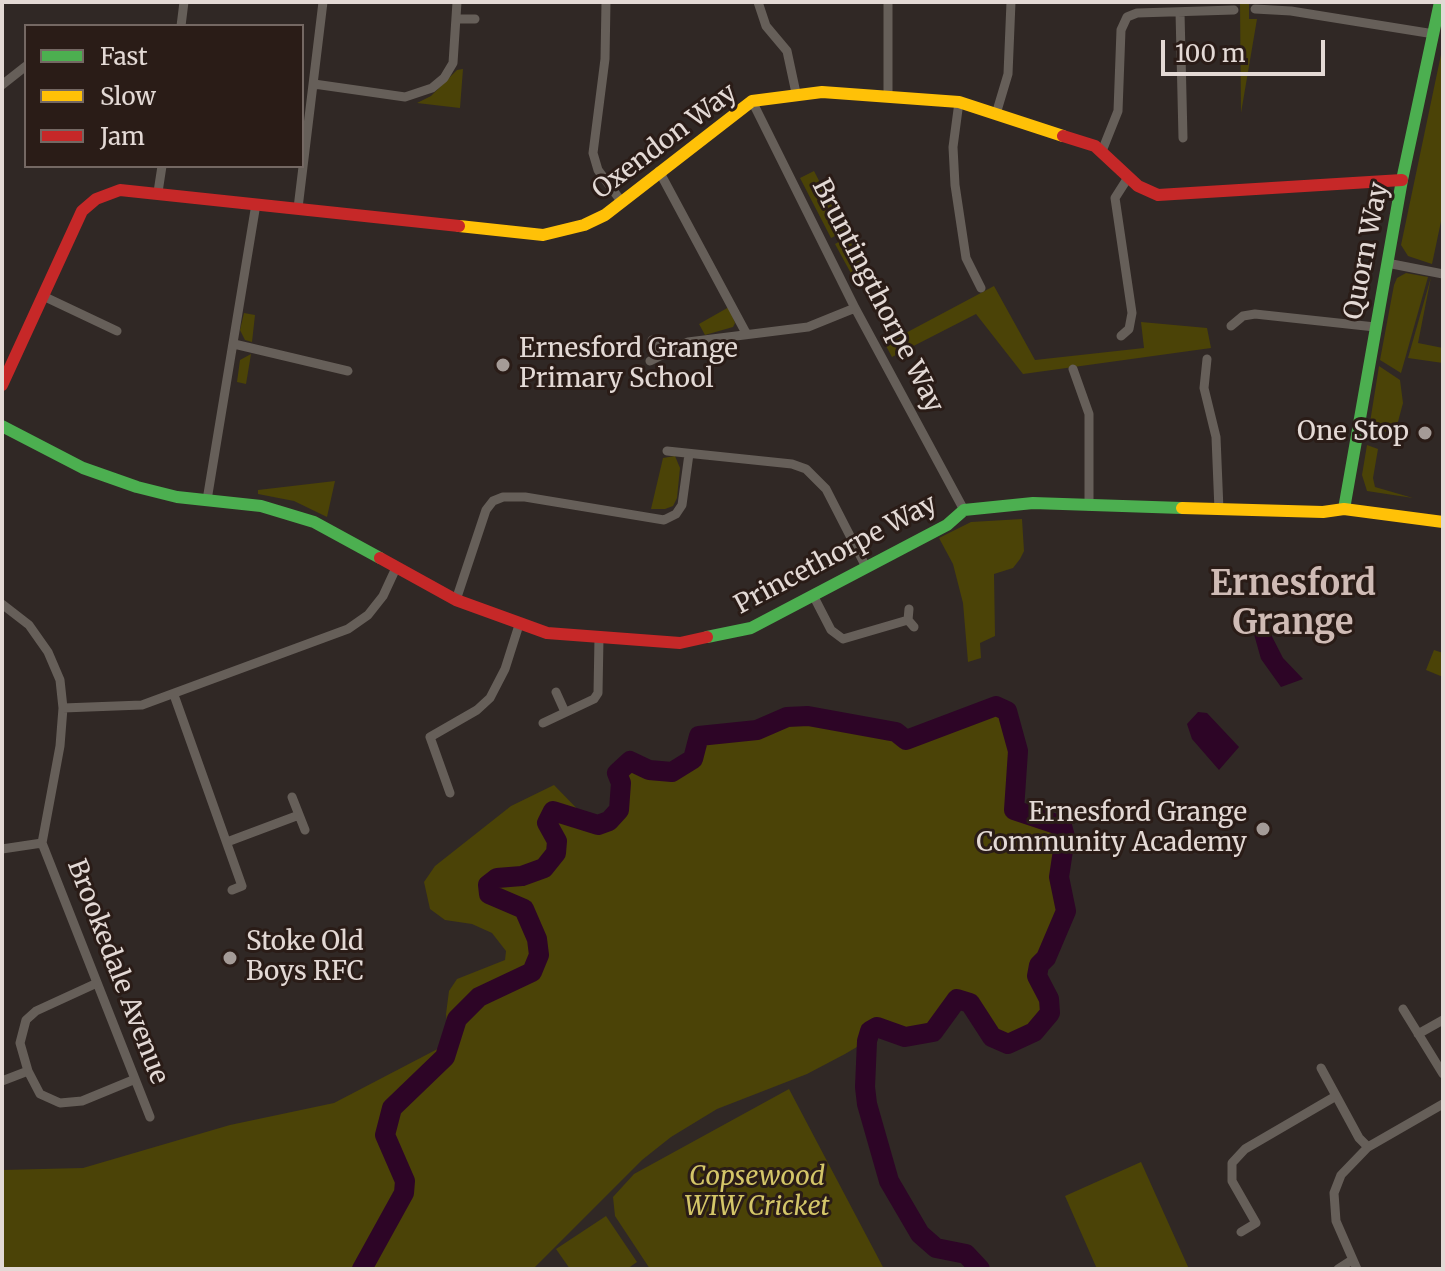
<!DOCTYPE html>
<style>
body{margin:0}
#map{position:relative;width:1445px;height:1271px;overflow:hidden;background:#302825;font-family:Merriweather,serif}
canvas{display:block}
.frame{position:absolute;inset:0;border:4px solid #e3d9d5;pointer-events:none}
.legend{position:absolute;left:24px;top:24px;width:280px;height:144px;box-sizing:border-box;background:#2a1c17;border:2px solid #746863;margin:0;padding:10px 14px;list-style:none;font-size:24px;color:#e3d9d5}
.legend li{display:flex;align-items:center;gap:16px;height:40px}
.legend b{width:40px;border:2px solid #746863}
.scale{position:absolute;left:1161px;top:40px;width:164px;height:36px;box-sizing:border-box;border:4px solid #e3d9d5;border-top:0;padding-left:10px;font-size:24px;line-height:28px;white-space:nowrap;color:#e3d9d5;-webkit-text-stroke:6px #2a1c17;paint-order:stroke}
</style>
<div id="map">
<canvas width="1445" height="1271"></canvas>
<div class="frame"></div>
<ul class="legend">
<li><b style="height:10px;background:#4caf50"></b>Fast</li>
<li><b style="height:10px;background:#ffc107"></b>Slow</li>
<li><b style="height:10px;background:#c62828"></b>Jam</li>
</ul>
<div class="scale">100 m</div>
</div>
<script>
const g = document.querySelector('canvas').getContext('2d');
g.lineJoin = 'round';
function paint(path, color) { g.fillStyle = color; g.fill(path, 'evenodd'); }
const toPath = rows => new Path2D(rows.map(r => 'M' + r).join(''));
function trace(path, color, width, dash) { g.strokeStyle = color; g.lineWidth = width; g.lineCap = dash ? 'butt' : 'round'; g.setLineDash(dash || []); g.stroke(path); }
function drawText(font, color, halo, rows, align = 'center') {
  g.font = font + ' Merriweather,serif'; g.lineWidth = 6; g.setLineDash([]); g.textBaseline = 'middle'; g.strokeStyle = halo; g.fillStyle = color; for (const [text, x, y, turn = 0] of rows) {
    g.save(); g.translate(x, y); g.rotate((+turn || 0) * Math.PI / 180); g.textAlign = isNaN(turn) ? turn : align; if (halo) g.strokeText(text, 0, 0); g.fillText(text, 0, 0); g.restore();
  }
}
const green = toPath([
 [1240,2,1249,2,1249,19,1257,19,1241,113],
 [1443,45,1443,212,1432,264,1408,256,1401,245],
 [463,69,460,108,417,103,431,96,457,70],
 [814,171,845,231,831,238,800,178],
 [848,237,865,271,853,277,835,244],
 [1406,273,1428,277,1401,373,1380,360,1394,285,1397,278],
 [1431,277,1418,343,1443,348,1443,363,1408,358],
 [994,286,1035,360,1144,348,1141,322,1207,328,1211,348,1023,374,976,314,892,357,885,344],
 [729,307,735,323,733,327,705,335,699,324],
 [244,313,255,315,252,342,245,340,240,330],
 [251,354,246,384,237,382,240,360],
 [1379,366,1400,380,1403,403,1395,433,1382,431,1368,435],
 [1367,445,1378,449,1373,478,1375,487,1413,498,1367,491,1362,475],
 [675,456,680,468,677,498,673,506,665,509,651,509,663,458],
 [335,481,327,517,294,501,258,494,258,490],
 [1022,519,1024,551,1020,559,1013,568,994,574,995,636,980,643,981,658,968,662,963,603,953,564,939,538,971,522],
 [1434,650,1443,653,1443,677,1426,670],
 [996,706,1007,711,1018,751,1014,810,1062,826,1065,837,1060,875,1066,911,1046,958,1038,965,1037,976,1049,999,1050,1013,1034,1032,1008,1044,992,1037,970,1003,957,999,933,1032,905,1037,877,1027,870,1031,867,1041,845,1054,807,1074,717,1109,671,1137,642,1160,533,1269,2,1269,2,1170,83,1168,230,1125,334,1103,449,1043,446,1014,449,991,457,979,505,960,506,951,492,933,472,924,445,920,430,909,424,882,435,866,511,806,554,785,590,822,598,825,619,810,621,783,617,773,630,761,649,770,672,772,693,759,699,736,757,730,787,717,808,716,896,732,907,740],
 [789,1089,884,1269,650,1269,615,1216,613,1197,634,1174],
 [1141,1162,1189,1269,1097,1269,1065,1196],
 [606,1216,637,1262,627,1269,570,1269,556,1249]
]);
const water = toPath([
 [1262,617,1283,658,1303,679,1281,687,1261,659,1250,620],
 [1198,712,1207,713,1239,747,1219,770,1192,739,1187,724]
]);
const river = toPath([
 [362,1269,404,1193,405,1181,385,1135,392,1108,445,1057,457,1019,479,997,532,972,539,955,537,939,524,909,489,894,488,885,497,878,522,876,544,868,556,853,557,841,547,823,553,811,598,825,609,821,619,810,621,783,617,773,630,761,649,770,672,772,693,759,699,736,757,730,787,717,808,716,896,732,906,740,996,706,1007,711,1018,751,1014,810,1062,826,1065,837,1059,877,1066,911,1046,958,1039,965,1037,976,1049,999,1050,1013,1034,1032,1008,1044,992,1037,970,1003,957,999,933,1032,905,1037,877,1027,870,1031,867,1041,865,1087,867,1104,889,1181,920,1234,936,1248,966,1254,980,1269]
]);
const street = toPath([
 [606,2,605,59,593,153,598,170,621,201],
 [758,2,766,26,787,51,796,93],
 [1255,9,1291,11,1434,34],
 [1180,12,1183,138],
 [458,19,475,19],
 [181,26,184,2],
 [314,84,405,97,432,88,444,78,453,63,457,2],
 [2,85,26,66],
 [888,95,888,2],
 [752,101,855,308,964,510],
 [959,102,953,147,955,185,966,258,981,288],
 [996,114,1008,74,1011,2],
 [1102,151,1118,111,1121,30,1127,17,1137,13,1234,10],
 [659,171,746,333],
 [158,192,162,166],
 [298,208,323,2],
 [1387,263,1443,274],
 [43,296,117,331],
 [1231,326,1243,316,1255,314,1375,327],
 [1121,336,1129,329,1132,313,1115,198,1129,176],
 [652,340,661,354],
 [234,344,348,371],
 [1207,359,1204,388,1216,437,1219,510],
 [650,361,688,342,808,327,855,308],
 [1073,369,1089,414,1089,506],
 [667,451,792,464,806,469,826,489,866,567],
 [207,500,256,204],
 [814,597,831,630,843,639,908,620],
 [456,600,486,510,493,501,503,497,525,497,664,520,676,514,682,505,689,454],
 [2,604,29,625,48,652,60,680,63,708,60,746,42,843],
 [909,609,908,620,914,627],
 [556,692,565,712],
 [174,695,242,886,232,890],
 [63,708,142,705,348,629,368,615,383,596,396,568],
 [543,723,594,699,598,693,599,638],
 [450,793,430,737,477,710,490,698,505,669,519,625],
 [292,797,305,830],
 [227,842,299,815],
 [42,843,150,1117],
 [2,849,42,843],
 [97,983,36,1011,26,1020,20,1043,28,1071,40,1094,60,1103,82,1101,133,1080],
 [1403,1009,1443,1074],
 [1418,1034,1443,1020],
 [1321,1068,1359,1138,1368,1147],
 [2,1081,28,1071],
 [1241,1232,1256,1223,1232,1181,1232,1163,1245,1149,1336,1096],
 [1338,1269,1352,1260],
 [1357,1269,1336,1221,1334,1193,1341,1175,1368,1147,1443,1104]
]);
const fast = toPath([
 [2,426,83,468,137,487,177,497,261,506,314,522,380,558],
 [1344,509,1402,180,1440,2],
 [707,637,751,628,947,525,964,510,1033,503,1182,508]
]);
const slow = toPath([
 [459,226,543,235,584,225,605,215,752,101,822,92,959,102,1063,136],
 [1182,508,1323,512,1344,509,1443,522]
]);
const jam = toPath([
 [1063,136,1095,146,1138,186,1158,195,1402,180],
 [2,385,82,211,96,199,120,190,459,226],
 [380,558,456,600,547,633,680,643,707,637]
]);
const markers = [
 [503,365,8,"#a49b97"],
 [1425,433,8,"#a49b97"],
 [1263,829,8,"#a49b97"],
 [230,958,8,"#a49b97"]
];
const streetNames = [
 ["Oxendon Way",665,142,-37],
 ["Quorn Way",1367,251,-79],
 ["Bruntingthorpe Way",877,296,63],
 ["Princethorpe Way",836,555,-28],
 ["Brookedale Avenue",117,972,69]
];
const poiNames = [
 ["Ernesford Grange",519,350],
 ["Primary School",519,380],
 ["One Stop",1409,433,"right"],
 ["Ernesford Grange",1247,814,"right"],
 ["Community Academy",1247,844,"right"],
 ["Stoke Old",246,943],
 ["Boys RFC",246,973]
];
const parkNames = [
 ["Copsewood",757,1178],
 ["WIW Cricket",757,1208]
];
const districtNames = [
 ["Ernesford",1293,585],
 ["Grange",1293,624]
];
paint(green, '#4b4307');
paint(water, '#2d0526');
trace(river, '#2d0526', 20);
trace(street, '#665f59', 9);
trace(fast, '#4caf50', 12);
trace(slow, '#ffc107', 12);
trace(jam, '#c62828', 12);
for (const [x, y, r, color] of markers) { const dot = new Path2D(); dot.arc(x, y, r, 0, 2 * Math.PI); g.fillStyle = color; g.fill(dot); trace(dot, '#2a1c17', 3); }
drawText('26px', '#e3d9d5', '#2a1c17', streetNames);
drawText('26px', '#e3d9d5', '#2a1c17', poiNames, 'left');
drawText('italic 26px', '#d4c668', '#2a1c17', parkNames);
drawText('bold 34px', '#cfbbb5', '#2a1c17', districtNames);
</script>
